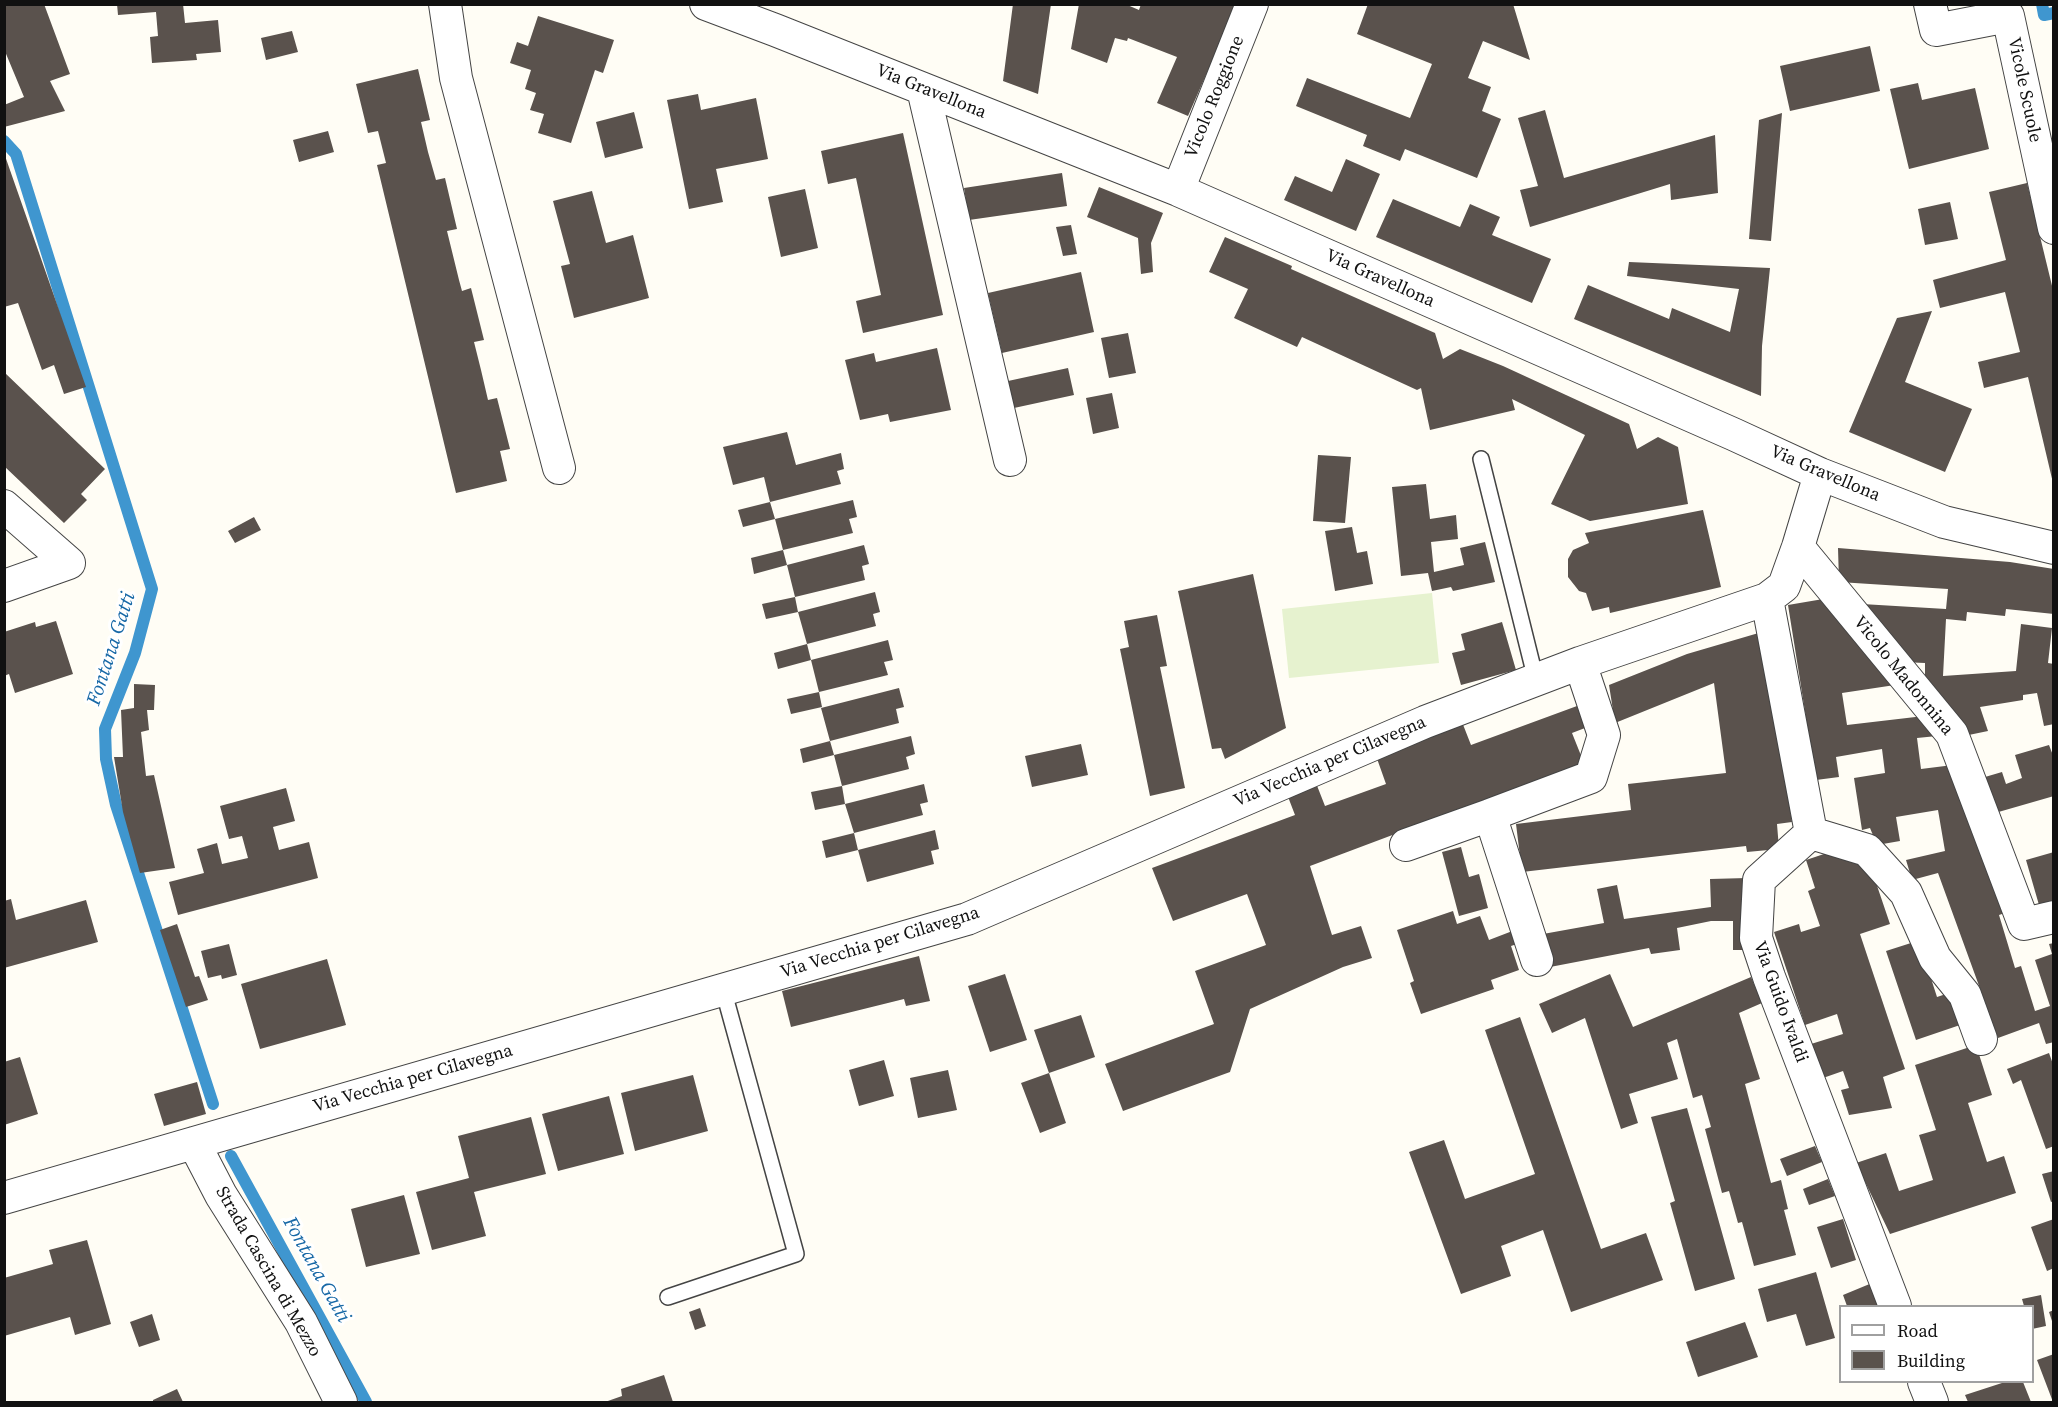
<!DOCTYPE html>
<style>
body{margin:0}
#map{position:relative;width:2058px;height:1407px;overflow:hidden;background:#fffdf5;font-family:"Source Serif 4",serif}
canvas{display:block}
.frame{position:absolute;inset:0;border:6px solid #111;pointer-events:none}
.legend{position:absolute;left:1839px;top:1305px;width:195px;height:78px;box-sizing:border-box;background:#fff;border:2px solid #a0a0a0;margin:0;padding:8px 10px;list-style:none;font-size:18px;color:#111}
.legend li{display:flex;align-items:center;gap:12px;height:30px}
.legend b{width:30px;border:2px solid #a0a0a0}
</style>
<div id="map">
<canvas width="2058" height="1407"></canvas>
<div class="frame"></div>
<ul class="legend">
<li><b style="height:8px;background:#fff"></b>Road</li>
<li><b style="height:16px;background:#5a524d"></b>Building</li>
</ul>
</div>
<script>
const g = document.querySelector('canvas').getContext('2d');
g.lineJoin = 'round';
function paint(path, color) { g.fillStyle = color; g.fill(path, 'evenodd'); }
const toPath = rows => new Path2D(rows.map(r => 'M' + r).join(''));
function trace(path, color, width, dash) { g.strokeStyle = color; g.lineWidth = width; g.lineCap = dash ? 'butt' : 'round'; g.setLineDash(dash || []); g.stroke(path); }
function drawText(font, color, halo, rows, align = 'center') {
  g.font = font + ' "Source Serif 4",serif'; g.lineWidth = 6; g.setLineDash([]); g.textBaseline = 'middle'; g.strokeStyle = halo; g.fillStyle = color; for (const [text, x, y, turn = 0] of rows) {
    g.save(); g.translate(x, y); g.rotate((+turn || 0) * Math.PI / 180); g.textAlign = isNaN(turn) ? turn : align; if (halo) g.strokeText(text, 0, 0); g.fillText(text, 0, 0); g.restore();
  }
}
const pitch = toPath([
 [1432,593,1439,663,1289,678,1282,609]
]);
const stream = toPath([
 [2042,4,2044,15,2054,13],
 [4,141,16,154,152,589,135,653,105,729,106,759,116,805,213,1104],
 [231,1156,366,1402]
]);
const building = toPath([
 [4,4,44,4,70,74,50,81,65,111,4,127,4,105,24,97,4,49],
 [117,4,183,4,185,23,218,20,221,52,196,54,197,60,152,63,150,37,158,36,156,12,118,15],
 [1013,4,1051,4,1038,94,1003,81],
 [1079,4,1125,4,1139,10,1141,4,1237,4,1188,116,1157,103,1177,57,1128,38,1127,41,1115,38,1107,63,1071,49],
 [1368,4,1513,4,1530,60,1483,41,1468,78,1491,87,1482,111,1501,119,1477,178,1405,149,1400,161,1363,146,1367,135,1296,106,1307,78,1410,118,1432,64,1357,34],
 [538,16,614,40,603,73,595,70,571,143,538,133,544,114,530,110,536,93,525,89,531,70,510,63,517,42,528,46],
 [292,31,298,52,266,60,261,38],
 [1870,46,1880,91,1790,111,1780,66],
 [418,69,430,120,421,122,428,152,436,180,445,178,457,229,447,231,459,280,462,291,471,288,484,340,474,342,481,370,488,400,497,398,510,449,500,451,507,481,456,493,377,165,386,163,378,131,368,133,356,84],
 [1918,83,1922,100,1975,88,1989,149,1909,169,1890,89],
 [698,94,701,110,756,98,768,159,716,169,723,202,689,209,667,100],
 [1545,110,1564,178,1715,135,1718,193,1671,200,1670,184,1530,227,1520,190,1538,186,1518,118],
 [634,112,643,148,605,158,596,122],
 [1782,113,1771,241,1749,239,1759,120],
 [328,131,334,152,299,162,293,140],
 [903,133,943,315,863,333,856,301,881,295,856,178,828,184,821,151],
 [4,153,86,387,64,394,54,365,42,370,18,303,4,307],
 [1346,159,1380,174,1356,231,1284,200,1295,176,1332,192],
 [1062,173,1067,206,969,220,964,188],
 [2027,183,2054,294,2053,483,2028,377,1984,388,1978,362,2020,352,2005,292,1940,308,1933,280,2006,260,1989,192],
 [1099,187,1163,213,1151,243,1153,272,1141,274,1138,238,1087,217],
 [805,189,818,248,781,257,768,197],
 [592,191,606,243,633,235,649,298,574,318,561,266,570,264,553,201],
 [1393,199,1460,227,1470,204,1500,217,1492,235,1551,259,1532,303,1376,237],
 [1950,202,1958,239,1925,245,1918,209],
 [1071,225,1077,254,1063,256,1056,227],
 [1225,237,1292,266,1291,269,1435,333,1443,359,1460,349,1503,366,1629,424,1637,449,1658,437,1678,447,1688,504,1590,521,1551,504,1585,435,1512,399,1515,410,1430,430,1421,388,1417,390,1302,337,1297,347,1234,318,1248,289,1209,272],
 [1629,262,1770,268,1762,346,1761,396,1574,319,1588,285,1669,319,1672,308,1730,332,1739,289,1627,276],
 [1081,272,1094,332,1002,353,988,293],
 [1932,311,1905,382,1972,409,1945,472,1849,432,1897,318],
 [1128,333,1136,373,1109,378,1101,338],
 [937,348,951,410,890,422,888,414,860,420,845,360,874,353,876,362],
 [1068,368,1074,395,1014,408,1008,381],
 [4,372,105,469,81,494,87,500,64,523,4,466],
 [1112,393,1119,428,1093,434,1086,398],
 [787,432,796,465,841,453,844,469,837,471,841,484,770,502,764,477,733,485,723,447],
 [1318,455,1351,457,1345,523,1313,521],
 [1426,484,1430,519,1456,515,1458,539,1431,542,1434,572,1464,565,1460,548,1485,542,1495,582,1453,591,1451,587,1432,591,1428,573,1401,576,1392,487],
 [853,500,857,517,849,519,853,533,783,550,787,565,754,574,751,558,783,550,775,519,743,527,738,510,770,502,775,519],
 [1703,510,1721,587,1610,613,1609,607,1592,611,1586,593,1579,591,1568,577,1568,559,1573,550,1589,543,1585,533],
 [254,517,261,530,235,543,228,531],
 [1352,527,1357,553,1367,551,1373,584,1335,591,1325,531],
 [864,545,869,564,862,566,865,580,795,597,787,565],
 [1838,548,2010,562,2054,569,2054,614,2006,609,2005,616,1967,612,1966,621,1946,619,1943,676,2016,671,2021,624,2052,628,2048,663,2054,664,2054,724,2044,726,2037,693,2023,695,2023,700,1980,707,1988,731,1959,737,1925,685,1925,663,1901,662,1862,604,1946,609,1948,589,1839,582],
 [1253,574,1286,728,1225,759,1221,748,1212,749,1178,591],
 [875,592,880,612,873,614,876,626,807,644,798,612],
 [795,597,798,612,766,619,762,604],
 [1835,597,1895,685,1842,693,1847,725,1924,716,1937,736,1917,738,1921,769,1953,765,1983,862,1988,860,2005,913,1999,915,2015,968,2021,966,2035,1011,2050,1006,2035,960,2052,954,2049,944,2054,943,2054,1042,2046,1044,2039,1023,1998,1038,1938,873,1912,880,1906,860,1945,851,1938,810,1896,817,1900,841,1877,845,1870,828,1862,830,1854,778,1885,773,1882,749,1836,757,1839,777,1816,780,1788,605],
 [1157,615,1167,666,1160,667,1185,788,1150,796,1120,649,1129,647,1124,621],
 [56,621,73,674,15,693,9,674,4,676,4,632,35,622,36,627],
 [1502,622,1516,670,1461,685,1452,653,1465,650,1461,634],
 [1762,632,1792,822,1777,824,1779,849,1747,852,1746,846,1522,872,1516,824,1631,810,1628,784,1726,773,1714,683,1615,723,1609,685,1687,654],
 [888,640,893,660,884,662,888,675,819,692,811,660,778,669,774,653,807,644,811,660],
 [134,684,155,685,154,710,147,710,149,730,141,732,146,776,154,775,175,868,140,873,123,812,114,757,123,757,121,710,134,708],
 [899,688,904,707,896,709,899,723,830,741,834,755,803,763,800,749,830,741,821,708],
 [819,692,822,707,791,714,787,699],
 [1577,706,1585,728,1572,733,1584,763,1310,866,1332,935,1361,926,1372,958,1343,967,1250,1009,1230,1072,1123,1111,1105,1064,1214,1024,1195,971,1266,945,1247,894,1173,921,1152,868,1295,815,1285,789,1314,778,1325,806,1386,784,1375,753,1462,722,1471,745],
 [911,736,915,754,906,757,909,769,842,786,834,755],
 [1081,744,1088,775,1032,787,1025,756],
 [2049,745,2054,758,2054,796,1995,813,1985,777,2002,772,2006,784,2022,778,2015,755],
 [924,784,928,802,920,804,923,815,854,833,845,804],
 [842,786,845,804,815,810,811,792],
 [286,788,295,821,273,827,279,850,309,842,318,878,178,915,169,882,204,873,197,849,217,843,222,864,248,858,242,836,229,839,220,806],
 [935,830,939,849,931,851,934,864,867,882,858,850],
 [854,833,858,850,826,858,822,841],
 [1461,847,1469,877,1479,874,1488,908,1459,916,1442,852],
 [1845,847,1871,868,1890,924,1860,934,1905,1069,1883,1077,1892,1108,1849,1115,1841,1090,1849,1088,1843,1071,1823,1078,1811,1044,1843,1034,1837,1014,1805,1025,1774,932,1799,924,1801,932,1820,926,1808,891,1815,888,1806,860],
 [2054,852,2054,900,2039,905,2026,860],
 [1747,878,1748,950,1733,950,1733,921,1711,921,1677,928,1680,950,1651,954,1649,948,1550,967,1543,934,1604,923,1597,889,1617,885,1624,919,1711,907,1710,879],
 [11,899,16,920,86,900,98,942,4,968,4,901],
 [1453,911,1457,924,1480,916,1489,940,1515,930,1520,943,1511,946,1519,970,1491,980,1494,989,1421,1014,1410,983,1414,981,1397,930],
 [177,924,195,977,199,976,208,1000,186,1007,160,930],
 [1911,943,1925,960,1937,997,1952,992,1963,1024,1916,1040,1886,951],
 [229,944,237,975,222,979,221,975,208,978,201,951],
 [919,956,930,1001,906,1006,904,999,791,1027,782,991],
 [327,959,346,1025,260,1049,241,984],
 [1005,974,1027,1040,990,1052,968,986],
 [1610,974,1633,1027,1751,977,1762,1003,1739,1013,1760,1079,1745,1084,1771,1183,1781,1180,1788,1209,1784,1210,1796,1255,1754,1266,1742,1222,1738,1223,1729,1191,1722,1193,1705,1129,1711,1127,1702,1095,1693,1098,1677,1039,1667,1043,1678,1079,1629,1094,1638,1123,1621,1129,1585,1018,1552,1033,1539,1004],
 [1081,1015,1095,1057,1049,1073,1034,1030],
 [1520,1017,1601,1249,1646,1233,1663,1280,1571,1312,1543,1230,1501,1246,1511,1276,1461,1294,1409,1152,1444,1140,1465,1199,1535,1174,1485,1030],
 [1976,1045,1992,1095,1968,1103,1987,1162,2004,1156,2016,1193,1890,1234,1856,1163,1886,1153,1899,1191,1933,1180,1919,1135,1936,1130,1915,1065],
 [2049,1053,2054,1067,2054,1146,2046,1149,2021,1080,2013,1084,2007,1069],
 [20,1057,38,1114,4,1125,4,1062],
 [884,1060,894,1096,859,1106,849,1070],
 [948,1070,957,1110,918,1118,910,1078],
 [1049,1073,1066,1123,1040,1133,1021,1083],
 [693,1075,708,1131,635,1151,621,1093],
 [197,1082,206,1114,164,1126,154,1094],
 [609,1096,624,1154,558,1171,542,1114],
 [1687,1108,1735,1279,1695,1291,1670,1203,1675,1201,1651,1117],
 [531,1117,546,1174,474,1192,486,1236,432,1250,416,1192,469,1178,458,1136],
 [1815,1146,1822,1162,1787,1176,1780,1159],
 [2054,1171,2054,1201,2051,1202,2042,1174],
 [1828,1179,1835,1196,1809,1205,1803,1189],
 [404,1195,420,1254,366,1267,351,1209],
 [1843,1219,1856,1260,1831,1268,1817,1227],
 [2054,1219,2054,1268,2047,1271,2031,1227],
 [87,1240,111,1324,75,1335,70,1317,4,1336,4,1278,53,1264,49,1250],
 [1816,1272,1835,1338,1806,1346,1796,1314,1767,1322,1758,1289],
 [1872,1283,1881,1306,1847,1306,1843,1295],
 [2041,1295,2046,1326,2032,1329,2032,1306,2024,1306,2022,1299],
 [700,1308,706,1326,695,1330,689,1312],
 [2054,1310,2054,1324,2053,1324,2049,1312],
 [152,1314,160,1340,139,1347,130,1322],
 [1745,1322,1758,1357,1698,1377,1686,1342],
 [2054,1354,2054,1402,2053,1402,2037,1360],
 [664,1375,673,1402,605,1402,622,1396,621,1389],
 [2005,1382,2023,1382,2031,1402,1968,1402,1965,1395],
 [177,1389,183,1402,153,1402,153,1400]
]);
const lane = toPath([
 [1481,459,1536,680],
 [668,1297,796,1254,723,989]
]);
const street = toPath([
 [445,4,456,78,559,468],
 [706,4,775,30,1178,190,1733,434,1820,474,1944,522,2054,548],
 [1930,4,1936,30,2008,16,2054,228],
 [923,89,1010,460],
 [1178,190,1252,4],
 [4,506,69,563,4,586],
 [1798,547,1952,734,2024,924,2054,917],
 [1767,599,1811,833,1759,880,1756,938,1769,977,1895,1306],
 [1811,833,1867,850,1906,893,1935,958,1965,995,1981,1039],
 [1406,845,1490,815],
 [1537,960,1490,815,1591,777,1604,735,1580,663],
 [194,1143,221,1195,301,1322,341,1402],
 [4,1198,967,919,1425,722,1580,663,1767,599,1784,586,1798,547,1820,474],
 [1924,1382,1932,1402]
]);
const streetNames = [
 ["Vicole Scuole",2024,90,78],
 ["Via Gravellona",931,92,22],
 ["Vicolo Roggione",1215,97,-68],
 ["Via Gravellona",1380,279,24],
 ["Via Gravellona",1825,474,23],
 ["Vicolo Madonnina",1903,676,51],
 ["Via Vecchia per Cilavegna",1330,762,-23],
 ["Via Vecchia per Cilavegna",880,943,-17],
 ["Via Guido Ivaldi",1780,1002,70],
 ["Via Vecchia per Cilavegna",413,1079,-16],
 ["Strada Cascina di Mezzo",268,1272,60]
];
const waterNames = [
 ["Fontana Gatti",112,649,-72],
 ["Fontana Gatti",316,1270,61]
];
paint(pitch, '#e6f2cf');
trace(stream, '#3f96cf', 12);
paint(building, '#5a524d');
trace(lane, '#444', 18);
trace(street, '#444', 34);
trace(lane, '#fff', 15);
trace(street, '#fff', 32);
drawText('18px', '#111', '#fff', streetNames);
drawText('italic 20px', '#1768a6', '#fff', waterNames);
</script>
